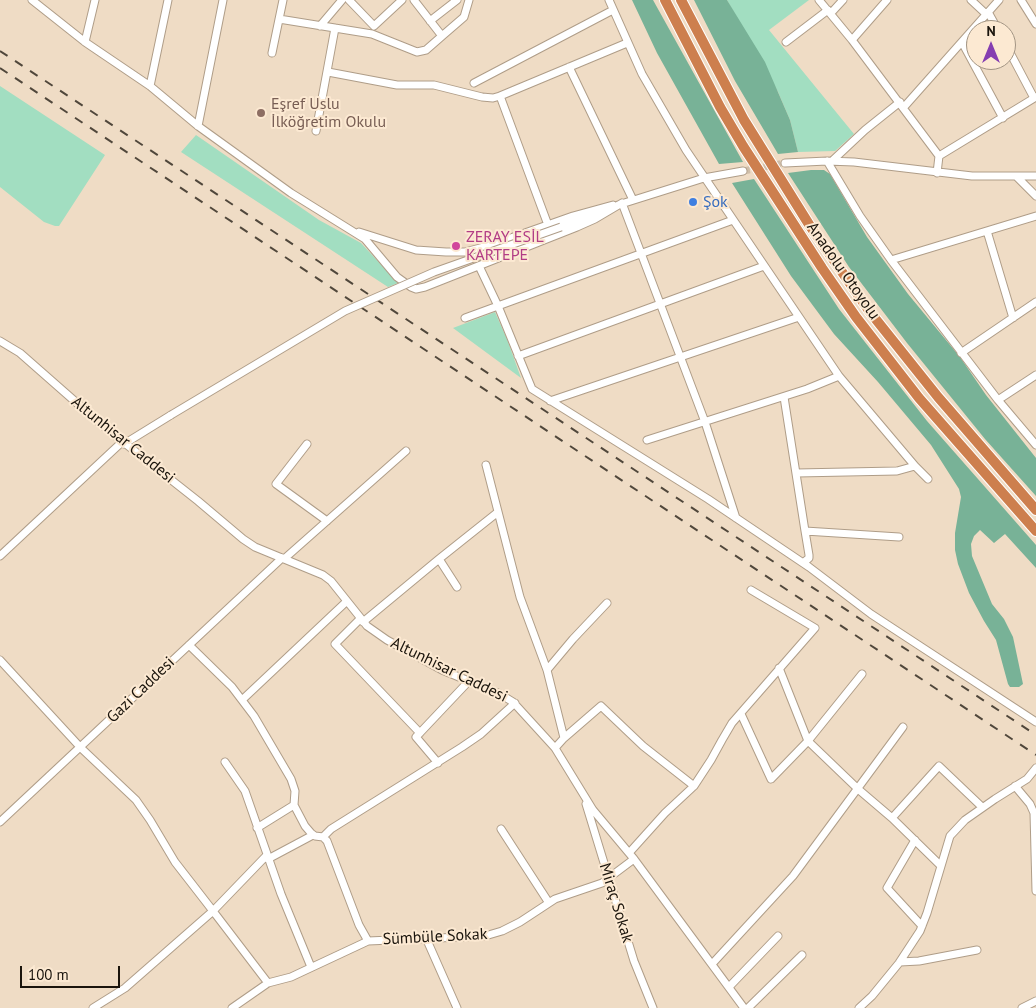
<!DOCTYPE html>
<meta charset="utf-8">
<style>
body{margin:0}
#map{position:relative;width:1036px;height:1008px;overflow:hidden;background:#efdcc5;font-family:"PT Sans",sans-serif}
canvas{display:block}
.north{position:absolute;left:966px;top:20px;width:50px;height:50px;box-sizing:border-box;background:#fce9d2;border:1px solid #a29483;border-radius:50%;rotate:0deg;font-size:14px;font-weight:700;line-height:20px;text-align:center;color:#1a140c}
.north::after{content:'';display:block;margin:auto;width:18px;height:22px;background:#853eb1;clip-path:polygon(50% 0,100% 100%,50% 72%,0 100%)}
.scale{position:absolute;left:20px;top:966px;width:100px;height:22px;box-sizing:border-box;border:2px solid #1a140c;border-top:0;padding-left:6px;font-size:15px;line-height:18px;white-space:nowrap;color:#1a140c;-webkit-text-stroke:4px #fce9d2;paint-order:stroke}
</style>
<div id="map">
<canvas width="1036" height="1008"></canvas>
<div class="north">N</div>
<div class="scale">100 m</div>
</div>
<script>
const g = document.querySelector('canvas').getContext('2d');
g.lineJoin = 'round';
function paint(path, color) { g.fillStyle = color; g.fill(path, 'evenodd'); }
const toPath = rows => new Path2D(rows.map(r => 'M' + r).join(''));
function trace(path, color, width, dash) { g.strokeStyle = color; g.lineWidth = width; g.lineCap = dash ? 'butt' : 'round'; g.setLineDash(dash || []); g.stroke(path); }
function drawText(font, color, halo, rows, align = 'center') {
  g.font = font + ' "PT Sans",sans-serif'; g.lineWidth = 4; g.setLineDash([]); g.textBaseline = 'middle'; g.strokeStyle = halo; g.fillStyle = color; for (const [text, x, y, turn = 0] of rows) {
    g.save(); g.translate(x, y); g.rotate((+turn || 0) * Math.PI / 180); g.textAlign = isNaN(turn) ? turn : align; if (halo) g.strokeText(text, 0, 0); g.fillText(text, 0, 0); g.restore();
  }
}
const green = toPath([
 [727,0,809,0,769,30,854,134,835,151,798,152,790,120,778,92],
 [0,86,105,155,59,226,55,226,44,222,0,187],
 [196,135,319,220,361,243,398,283,388,287,181,152],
 [495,312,507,339,521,378,453,328]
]);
const forest = toPath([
 [632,0,653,0,743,162,719,164,657,53],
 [694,0,727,0,765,62,790,120,798,152,778,154,735,81],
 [811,170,824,170,830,174,867,237,908,294,960,357,986,395,1036,458,1036,496,985,439,907,343,849,267,788,173],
 [754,179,839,309,927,421,1036,545,1036,568,1005,534,994,543,980,530,974,536,971,544,972,556,992,604,1004,619,1013,637,1023,684,1019,687,1010,687,1008,684,996,640,984,621,969,593,958,564,955,550,955,533,961,497,959,489,931,445,878,382,834,334,791,276,732,183]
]);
const minorTunnel = toPath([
 [743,171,785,163]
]);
const minor = toPath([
 [32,0,85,42,150,86,198,126,291,193,365,239,397,277,411,287,416,289,425,287,577,227,595,219,622,203],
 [349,0,374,26,402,0],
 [414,0,442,36,464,17,469,0],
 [609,0,642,74,686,150,839,376,807,389,647,440],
 [819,0,852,40,939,156,937,173],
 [971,0,986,14],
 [1021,0,1036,24],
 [988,12,998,30],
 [831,13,843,0],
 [279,19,372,34,417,52,426,50,442,36],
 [430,21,457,0],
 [320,26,342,0],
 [852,40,887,0],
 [85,42,95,0],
 [786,42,828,10],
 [962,42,1003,118],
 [1006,45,1034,98],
 [272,53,283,0],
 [569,67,633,200],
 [328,72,397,85,434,85,482,97,493,98,500,96],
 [474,83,613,10],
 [150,86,168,0],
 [904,107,999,0],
 [198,126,223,0],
 [316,131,335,28],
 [939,156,1036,97],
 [827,161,860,216,891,260,998,400,1036,445],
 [832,161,865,130,900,102],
 [785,163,827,161,854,162,972,176,1036,176],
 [1017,177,1036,196],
 [622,203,705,422,736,518],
 [618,205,704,178,743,171],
 [548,225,500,96,627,43],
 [561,227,596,213],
 [987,231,1013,318],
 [359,232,416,250,446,252,465,252,488,246,573,216,613,205],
 [891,260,1036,216],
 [479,266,498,306,532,389,708,499,809,567,871,614,1036,722],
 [465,318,733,220],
 [0,341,20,353,103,426,198,501,243,539,255,547,323,575,331,581,367,626,387,640,442,670,500,694,513,702,555,748,593,810,634,859,744,1008],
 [961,353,1036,302],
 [518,356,764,266],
 [784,397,805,531,899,537],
 [998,400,1036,375],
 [550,401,799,317],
 [124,444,171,415],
 [307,444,276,484,327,521],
 [486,465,520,597,547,670,564,738,555,748],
 [915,466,928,479],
 [797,473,897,471,915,466,839,376],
 [0,556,122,442],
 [284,559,406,451],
 [439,559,457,587],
 [803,563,809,558,809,555,805,531],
 [360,619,335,644,420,733],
 [363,622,439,559,498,512],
 [189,645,232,687,254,716,291,779,295,791,294,805,305,826,311,833,315,836,323,837,327,841,359,925,368,941],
 [0,660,81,748,136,800,150,820,175,862,213,911,267,855],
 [547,670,573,639,607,603],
 [862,674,808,741,858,789,892,818,940,865],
 [242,700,347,601],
 [741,714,771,779,808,741,779,668],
 [564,738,601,706,643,746,694,786],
 [225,762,245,791,281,894,311,967],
 [438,763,416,737,468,682],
 [1015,786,1030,804,1034,813,1036,891],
 [586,804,634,961,653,1008],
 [892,818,939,766,982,807],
 [0,822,282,558],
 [257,828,294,805],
 [501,829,549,903],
 [323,837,331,829,462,747,481,734,515,703],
 [915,840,887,888,922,926],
 [629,853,665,813,694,786,711,760,722,740,732,723,815,628,751,590],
 [268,859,313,835],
 [426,938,457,1008],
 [900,962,919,961,977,950],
 [712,964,793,876,903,727],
 [729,987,778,936],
 [93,1008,125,988,213,911,268,983],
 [232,1008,268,983,291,977,368,941,485,936,502,931,520,922,555,899,602,883,634,859],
 [748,1008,802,955],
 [859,1008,872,996,899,963,920,931,927,913,950,836,965,820,995,799,1027,779,1036,768],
 [1022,1008,1036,1001]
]);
const highway = toPath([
 [665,0,720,107,743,146,822,268,856,317,919,398,1036,531],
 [681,0,744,120,810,226,849,282,870,312,938,397,1036,510]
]);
const rail = toPath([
 [0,51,1036,735],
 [0,68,1036,755]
]);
const minorBridge = toPath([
 [171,415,345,311,434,272,561,227]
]);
const markers = [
 [261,113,5,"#8d6e63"],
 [693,202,5,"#3f7fe0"],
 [456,246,5,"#d1479c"]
];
const educationNames = [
 ["Eşref Uslu",271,104],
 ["İlköğretim Okulu",271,122]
];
const shopNames = [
 ["Şok",703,202]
];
const hotelNames = [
 ["ZERAY ESİL",466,237],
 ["KARTEPE",466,255]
];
const streetNames = [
 ["Anadolu Otoyolu",843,271,55],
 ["Altunhisar Caddesi",123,440,39],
 ["Altunhisar Caddesi",449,670,26],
 ["Gazi Caddesi",141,690,-44],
 ["Miraç Sokak",616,903,73],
 ["Sümbüle Sokak",435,937,-3]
];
paint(green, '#a2dec1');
paint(forest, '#78b297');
trace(minorTunnel, '#cfbea9', 7, [7, 3.5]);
trace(minor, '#af9d88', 9);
trace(highway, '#fff', 12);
trace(minor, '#fff', 7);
trace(highway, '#cd7f4e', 10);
trace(rail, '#50473b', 2, [9, 9]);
trace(minorBridge, '#af9d88', 9, []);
trace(minorBridge, '#fff', 7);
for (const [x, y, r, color] of markers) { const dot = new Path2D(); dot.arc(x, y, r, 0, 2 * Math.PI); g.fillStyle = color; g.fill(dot); trace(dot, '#fce9d2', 2); }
drawText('16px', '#785e54', '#fce9d2', educationNames, 'left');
drawText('16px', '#366cbe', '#fce9d2', shopNames, 'left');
drawText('16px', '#b23c85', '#fce9d2', hotelNames, 'left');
drawText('16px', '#1a140c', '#fce9d2', streetNames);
</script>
